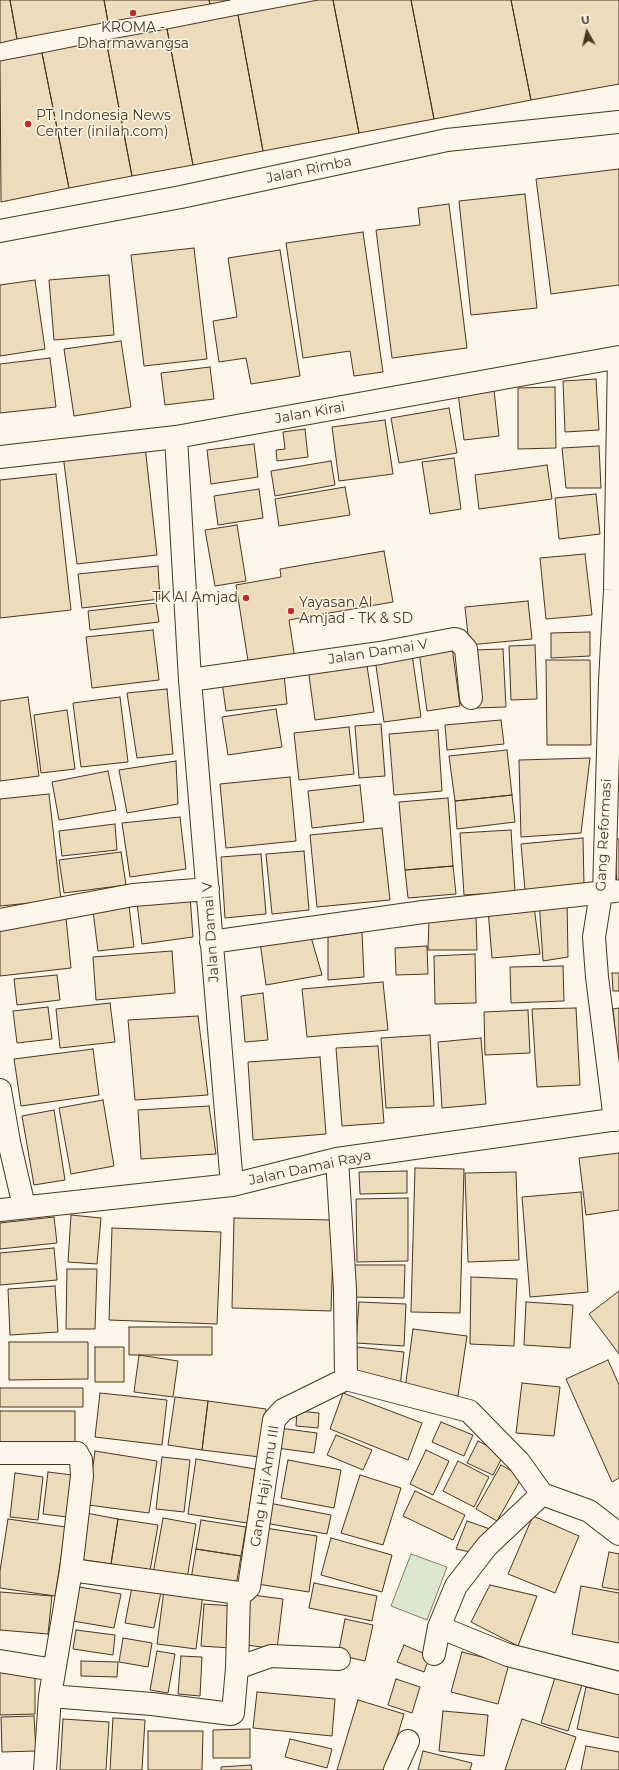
<!DOCTYPE html>
<style>
body{margin:0}
#map{position:relative;width:619px;height:1770px;overflow:hidden;background:#fbf6e9;font-family:Montserrat,sans-serif}
canvas{display:block}
.north{position:absolute;left:567px;top:12px;width:40px;height:40px;-webkit-text-stroke:3px #fbf6e9;paint-order:stroke;rotate:352deg;font-size:11px;font-weight:700;line-height:16px;text-align:center;color:#4a3520}
.north::after{content:'';display:block;margin:auto;width:14px;height:18px;background:#4a3520;clip-path:polygon(50% 0,100% 100%,50% 72%,0 100%)}
</style>
<div id="map">
<canvas width="619" height="1770"></canvas>
<div class="north">U</div>
</div>
<script>
const g = document.querySelector('canvas').getContext('2d');
g.lineJoin = 'round';
function paint(path, color) { g.fillStyle = color; g.fill(path, 'evenodd'); }
const toPath = rows => new Path2D(rows.map(r => 'M' + r).join(''));
function trace(path, color, width, dash) { g.strokeStyle = color; g.lineWidth = width; g.lineCap = dash ? 'butt' : 'round'; g.setLineDash(dash || []); g.stroke(path); }
function drawText(font, color, halo, rows, align = 'center') {
  g.font = font + ' Montserrat,sans-serif'; g.lineWidth = 3; g.setLineDash([]); g.textBaseline = 'middle'; g.strokeStyle = halo; g.fillStyle = color; for (const [text, x, y, turn = 0] of rows) {
    g.save(); g.translate(x, y); g.rotate((+turn || 0) * Math.PI / 180); g.textAlign = isNaN(turn) ? turn : align; if (halo) g.strokeText(text, 0, 0); g.fillText(text, 0, 0); g.restore();
  }
}
const green = toPath([
 [411,1554,447,1567,427,1620,391,1606,411,1554]
]);
const building = toPath([
 [0,0,10,0,17,39,0,43,0,0],
 [10,0,104,0,108,22,17,39,10,0],
 [104,0,209,0,210,4,108,22,104,0],
 [209,0,230,0,210,4,209,0],
 [318,0,333,0,359,133,263,151,238,15,318,0],
 [333,0,411,0,434,119,359,133,333,0],
 [411,0,511,0,531,100,434,119,411,0],
 [511,0,619,0,619,84,531,100,511,0],
 [238,15,263,151,193,165,167,29,238,15],
 [167,29,193,165,132,176,106,40,167,29],
 [106,40,132,176,69,188,42,53,106,40],
 [42,53,69,188,1,202,0,61,42,53],
 [619,169,619,285,551,294,536,179,619,169],
 [525,194,537,308,471,315,459,201,525,194],
 [449,204,467,348,392,358,376,230,420,225,418,208,449,204],
 [363,232,383,372,354,376,350,351,303,358,286,243,363,232],
 [194,248,207,359,144,366,131,255,194,248],
 [280,250,300,376,251,384,246,358,219,362,213,321,237,317,228,258,280,250],
 [109,275,114,335,54,340,49,280,109,275],
 [35,280,45,349,0,356,0,285,35,280],
 [121,341,131,407,74,416,64,349,121,341],
 [50,358,56,407,0,413,0,364,50,358],
 [210,367,214,399,165,405,161,373,210,367],
 [596,379,599,430,565,432,563,381,596,379],
 [555,387,556,448,518,449,518,388,555,387],
 [494,390,499,436,464,440,458,393,494,390],
 [449,408,457,453,399,463,391,418,449,408],
 [385,420,393,474,339,481,332,427,385,420],
 [305,429,308,457,277,461,276,450,285,449,283,432,305,429],
 [254,444,258,477,211,484,207,450,254,444],
 [145,446,157,555,77,564,63,455,145,446],
 [599,446,601,488,566,488,562,448,599,446],
 [454,458,461,509,430,514,422,462,454,458],
 [331,461,335,485,275,496,271,471,331,461],
 [547,465,552,499,479,509,475,475,547,465],
 [56,474,71,610,0,618,0,480,56,474],
 [345,487,350,515,279,526,275,499,345,487],
 [259,489,263,518,218,525,214,496,259,489],
 [596,494,600,534,559,539,555,498,596,494],
 [237,525,246,581,215,586,205,530,237,525],
 [384,551,393,602,289,620,295,659,249,667,236,585,281,577,280,569,384,551],
 [585,554,592,615,546,619,540,558,585,554],
 [158,566,160,599,82,608,78,574,158,566],
 [528,601,532,639,469,645,465,607,528,601],
 [156,603,159,622,90,630,88,611,156,603],
 [153,630,159,680,92,688,86,637,153,630],
 [590,632,590,656,551,658,551,633,590,632],
 [535,645,537,699,511,700,509,646,535,645],
 [452,647,460,706,427,711,419,652,452,647],
 [503,649,506,707,475,708,472,650,503,649],
 [412,654,421,717,384,722,375,659,412,654],
 [366,659,374,712,315,720,308,668,366,659],
 [546,660,590,660,591,745,547,745,546,660],
 [284,674,287,704,226,711,222,682,284,674],
 [167,689,173,754,137,758,127,693,167,689],
 [28,697,39,776,0,781,0,701,28,697],
 [120,697,128,762,81,767,73,703,120,697],
 [276,709,282,747,228,755,222,717,276,709],
 [67,710,75,769,41,773,34,715,67,710],
 [501,720,504,744,447,750,445,725,501,720],
 [381,724,385,776,359,778,355,726,381,724],
 [349,727,354,774,299,780,294,733,349,727],
 [438,730,442,791,394,795,389,734,438,730],
 [507,750,512,795,455,801,449,756,507,750],
 [590,758,581,833,521,837,519,760,590,758],
 [176,761,178,804,127,813,119,770,176,761],
 [108,771,116,810,59,820,52,782,108,771],
 [290,777,296,841,226,848,220,784,290,777],
 [360,785,364,822,312,828,308,791,360,785],
 [49,794,61,900,0,906,0,799,49,794],
 [512,795,515,822,457,829,455,801,512,795],
 [448,798,453,866,405,870,399,802,448,798],
 [180,817,186,869,130,877,122,823,180,817],
 [115,824,117,850,62,856,59,831,115,824],
 [382,828,390,900,317,907,310,835,382,828],
 [511,830,515,892,464,895,460,833,511,830],
 [583,838,584,885,525,890,521,844,583,838],
 [614,839,619,839,619,884,617,884,614,839],
 [304,851,309,910,272,914,266,854,304,851],
 [121,852,126,885,64,893,59,860,121,852],
 [261,854,266,914,225,918,221,857,261,854],
 [453,866,456,894,408,898,405,870,453,866],
 [190,896,193,937,142,944,137,903,190,896],
 [539,900,567,900,568,957,543,961,539,900],
 [129,906,134,947,98,951,93,911,129,906],
 [534,906,540,954,492,958,488,910,534,906],
 [476,915,477,950,428,950,429,918,476,915],
 [66,918,71,968,0,976,0,925,66,918],
 [362,932,364,977,328,980,328,937,362,932],
 [311,937,322,975,266,985,260,942,311,937],
 [427,946,428,974,396,975,395,948,427,946],
 [172,951,175,993,96,1000,93,957,172,951],
 [475,954,476,1003,435,1004,434,956,475,954],
 [563,966,564,1001,511,1003,510,967,563,966],
 [612,973,619,973,619,991,613,991,612,973],
 [57,975,60,1000,17,1005,14,979,57,975],
 [383,982,388,1030,307,1037,302,989,383,982],
 [263,993,268,1040,245,1042,241,996,263,993],
 [110,1003,115,1042,60,1048,56,1009,110,1003],
 [48,1007,52,1039,17,1043,13,1011,48,1007],
 [576,1008,580,1085,537,1087,532,1009,576,1008],
 [619,1008,619,1069,613,1009,619,1008],
 [528,1010,530,1053,485,1055,484,1012,528,1010],
 [198,1016,208,1095,135,1100,128,1020,198,1016],
 [430,1035,434,1106,386,1108,381,1038,430,1035],
 [481,1038,486,1104,442,1108,438,1042,481,1038],
 [378,1046,384,1123,342,1126,336,1048,378,1046],
 [93,1049,99,1095,21,1106,14,1059,93,1049],
 [320,1057,326,1134,253,1140,248,1062,320,1057],
 [103,1100,114,1166,71,1174,59,1108,103,1100],
 [209,1106,216,1154,141,1159,138,1110,209,1106],
 [54,1110,65,1180,34,1185,22,1116,54,1110],
 [619,1153,619,1210,586,1215,579,1158,619,1153],
 [415,1168,464,1169,460,1313,411,1312,415,1168],
 [407,1171,407,1193,360,1194,359,1172,407,1171],
 [516,1172,519,1260,468,1262,465,1173,516,1172],
 [581,1192,588,1292,530,1297,522,1197,581,1192],
 [408,1198,408,1261,357,1262,356,1199,408,1198],
 [71,1215,101,1218,97,1264,68,1262,71,1215],
 [54,1217,57,1243,0,1249,0,1223,54,1217],
 [234,1218,334,1220,331,1311,232,1308,234,1218],
 [112,1228,221,1232,217,1324,109,1320,112,1228],
 [54,1248,57,1280,0,1285,0,1253,54,1248],
 [352,1265,405,1265,404,1298,351,1297,352,1265],
 [67,1269,97,1269,95,1329,66,1329,67,1269],
 [471,1277,517,1279,514,1346,470,1344,471,1277],
 [55,1286,58,1332,10,1335,8,1289,55,1286],
 [619,1291,619,1354,589,1314,619,1291],
 [359,1302,406,1304,404,1346,356,1343,359,1302],
 [526,1302,573,1305,570,1348,524,1345,526,1302],
 [129,1327,212,1327,212,1355,129,1355,129,1327],
 [413,1329,467,1336,458,1396,405,1389,413,1329],
 [9,1342,88,1342,88,1379,9,1380,9,1342],
 [95,1347,124,1347,124,1382,95,1382,95,1347],
 [357,1347,404,1352,400,1387,354,1376,357,1347],
 [139,1355,178,1361,173,1397,134,1392,139,1355],
 [608,1360,619,1385,619,1478,612,1482,566,1379,608,1360],
 [522,1383,560,1387,554,1436,516,1433,522,1383],
 [0,1388,83,1388,83,1407,0,1407,0,1388],
 [100,1393,167,1400,162,1445,95,1437,100,1393],
 [343,1393,422,1423,408,1460,330,1429,343,1393],
 [175,1397,208,1401,202,1450,168,1445,175,1397],
 [208,1401,266,1409,260,1457,202,1450,208,1401],
 [0,1411,75,1411,75,1446,0,1446,0,1411],
 [297,1411,319,1413,318,1428,296,1426,297,1411],
 [441,1422,473,1435,464,1456,432,1442,441,1422],
 [279,1428,317,1433,314,1453,277,1448,279,1428],
 [336,1435,372,1450,363,1470,327,1455,336,1435],
 [478,1441,504,1454,493,1475,467,1463,478,1441],
 [426,1450,449,1461,433,1495,410,1484,426,1450],
 [95,1451,157,1461,149,1513,88,1505,95,1451],
 [162,1457,190,1460,184,1512,156,1509,162,1457],
 [196,1459,255,1469,247,1523,188,1514,196,1459],
 [288,1460,341,1470,334,1508,281,1498,288,1460],
 [458,1461,489,1477,474,1507,443,1491,458,1461],
 [501,1465,522,1477,497,1521,476,1509,501,1465],
 [48,1472,72,1475,67,1517,43,1514,48,1472],
 [15,1473,43,1477,38,1520,10,1517,15,1473],
 [360,1475,401,1488,383,1545,341,1533,360,1475],
 [415,1491,465,1515,453,1540,403,1516,415,1491],
 [269,1503,331,1515,327,1534,265,1523,269,1503],
 [86,1513,118,1519,111,1564,78,1559,86,1513],
 [533,1516,579,1536,555,1593,508,1574,533,1516],
 [163,1518,196,1524,187,1579,153,1574,163,1518],
 [8,1519,66,1527,55,1596,0,1588,0,1571,8,1519],
 [118,1519,158,1525,150,1571,111,1564,118,1519],
 [201,1520,246,1527,241,1556,196,1549,201,1520],
 [467,1521,490,1529,480,1554,456,1549,467,1521],
 [265,1528,317,1536,309,1592,257,1584,265,1528],
 [331,1538,392,1555,382,1592,321,1575,331,1538],
 [196,1549,241,1556,236,1586,191,1579,196,1549],
 [609,1552,619,1554,619,1590,602,1587,609,1552],
 [314,1583,377,1596,372,1621,309,1608,314,1583],
 [490,1585,537,1596,518,1646,471,1622,490,1585],
 [581,1586,619,1593,619,1643,572,1634,581,1586],
 [79,1587,121,1594,114,1628,73,1621,79,1587],
 [132,1587,161,1592,154,1628,125,1623,132,1587],
 [164,1590,203,1594,196,1649,157,1644,164,1590],
 [0,1592,52,1596,48,1634,0,1630,0,1592],
 [245,1594,283,1599,277,1649,239,1644,245,1594],
 [204,1604,233,1606,230,1648,201,1646,204,1604],
 [345,1619,373,1625,365,1661,338,1655,345,1619],
 [76,1630,115,1635,113,1655,73,1649,76,1630],
 [123,1638,152,1643,148,1667,119,1662,123,1638],
 [404,1645,430,1656,424,1672,397,1662,404,1645],
 [157,1651,175,1654,168,1693,150,1690,157,1651],
 [462,1652,509,1664,498,1704,451,1692,462,1652],
 [181,1656,202,1657,200,1696,178,1694,181,1656],
 [81,1661,118,1662,117,1677,81,1676,81,1661],
 [0,1668,35,1668,35,1714,0,1715,0,1668],
 [557,1671,584,1678,568,1731,541,1723,557,1671],
 [396,1679,420,1687,412,1713,388,1705,396,1679],
 [586,1687,619,1694,619,1738,577,1729,586,1687],
 [257,1692,335,1699,332,1736,253,1728,257,1692],
 [358,1700,404,1714,387,1770,337,1770,358,1700],
 [443,1711,488,1715,484,1756,439,1751,443,1711],
 [34,1716,36,1751,2,1752,1,1717,34,1716],
 [113,1718,145,1720,142,1770,110,1770,113,1718],
 [63,1719,109,1722,106,1770,60,1770,63,1719],
 [522,1719,576,1737,565,1770,505,1770,522,1719],
 [250,1729,250,1758,213,1758,213,1730,250,1729],
 [148,1731,203,1731,202,1770,148,1770,148,1731],
 [290,1739,332,1749,327,1768,285,1757,290,1739],
 [586,1746,619,1752,619,1770,581,1770,586,1746],
 [423,1751,472,1763,470,1770,418,1770,423,1751],
 [251,1765,252,1770,221,1770,221,1767,251,1765]
]);
const minor = toPath([
 [0,231,181,197,447,140,619,122],
 [176,437,190,680,232,1185],
 [0,457,176,437,619,357],
 [190,680,380,653,454,639,458,640,466,649,471,698],
 [0,920,133,895,208,889],
 [211,942,423,912,615,891],
 [0,1090,9,1142,24,1206],
 [615,1120,597,977,594,937,601,893,604,892,610,681,615,590,619,357],
 [337,1159,345,1289,346,1379],
 [0,1210,232,1185,337,1159,619,1119],
 [0,1453,77,1453,81,1460,82,1476,71,1570,50,1696,45,1770],
 [71,1570,239,1593,245,1591,249,1587,274,1420,283,1410,346,1379,469,1411,519,1462,542,1494,589,1511,619,1534],
 [439,1627,508,1655,619,1683],
 [434,1654,439,1627,456,1586,487,1546,542,1494],
 [0,1661,54,1670],
 [237,1668,239,1593],
 [50,1696,152,1704,231,1714,233,1713,237,1668,271,1656,339,1659],
 [395,1770,408,1741]
]);
const markers = [
 [133,13,4,"#c62828"],
 [28,124,4,"#c62828"],
 [246,598,4,"#c62828"],
 [291,611,4,"#c62828"]
];
const poiNames = [
 ["KROMA -",133,28,"center"],
 ["Dharmawangsa",133,44,"center"],
 ["PT. Indonesia News",36,116],
 ["Center (inilah.com)",36,132],
 ["TK Al Amjad",238,598,"right"],
 ["Yayasan Al",299,603],
 ["Amjad - TK & SD",299,619]
];
const streetNames = [
 ["Jalan Rimba",309,170,-12],
 ["Jalan Kirai",310,413,-10],
 ["Jalan Damai V",378,652,-9],
 ["Gang Reformasi",604,835,-87],
 ["Jalan Damai V",211,932,-94],
 ["Jalan Damai Raya",310,1168,-12],
 ["Gang Haji Amu III",265,1486,-81]
];
paint(green, '#dce7d0');
trace(green, '#887966', 1);
paint(building, '#ecdcbc');
trace(building, '#4a3520', 1);
trace(minor, '#4a3520', 24);
trace(minor, '#fbf6e9', 22);
for (const [x, y, r, color] of markers) { const dot = new Path2D(); dot.arc(x, y, r, 0, 2 * Math.PI); g.fillStyle = color; g.fill(dot); trace(dot, '#fbf6e9', 1.5); }
drawText('14px', '#4a3520', '#fbf6e9', poiNames, 'left');
drawText('14px', '#4a3520', '#fbf6e9', streetNames);
</script>
